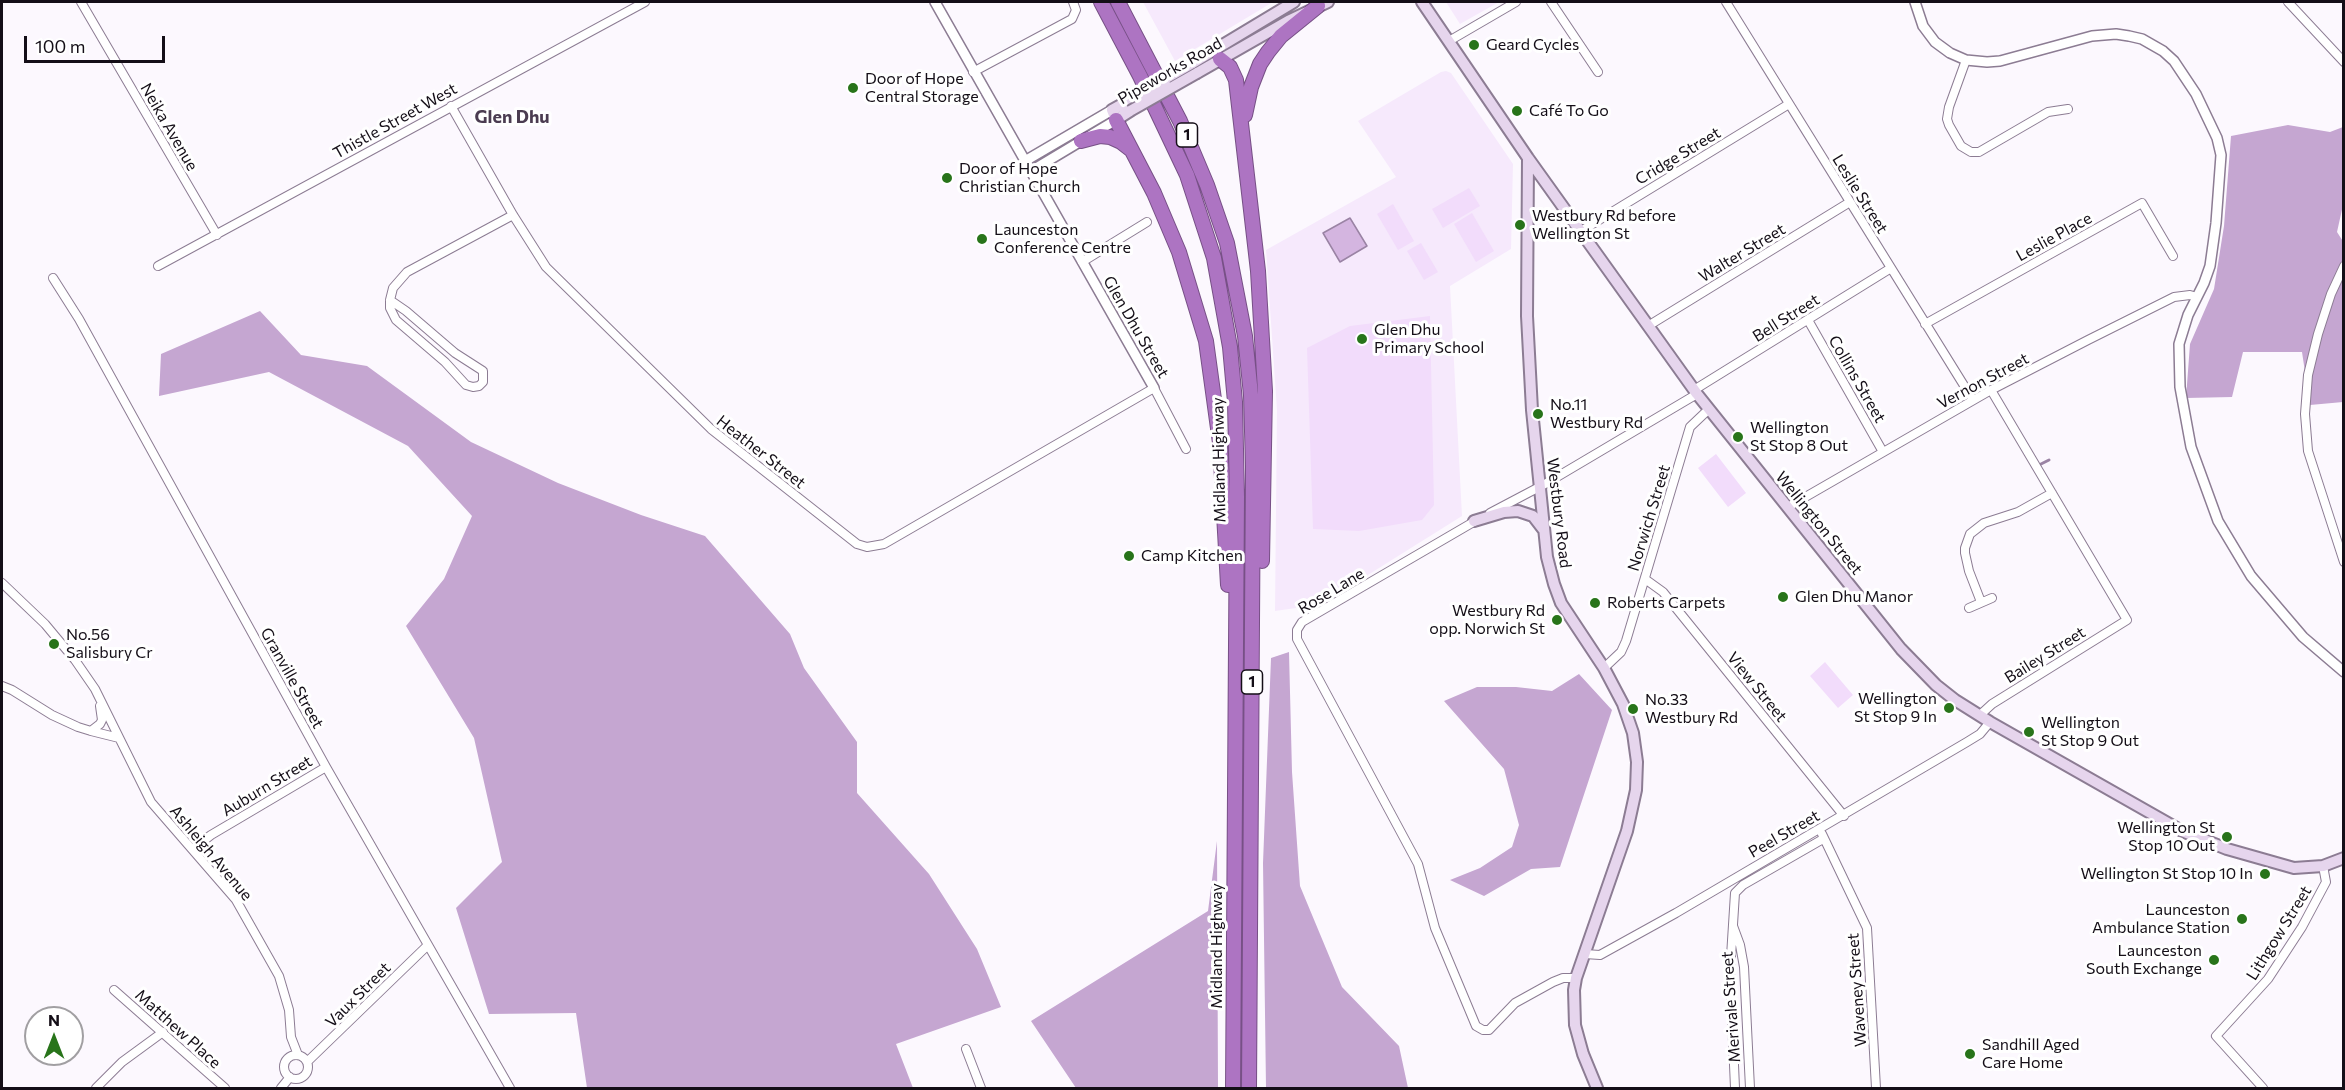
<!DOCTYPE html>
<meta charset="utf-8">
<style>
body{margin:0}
#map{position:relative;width:2345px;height:1090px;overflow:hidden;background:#fcf8fe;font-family:Commissioner,sans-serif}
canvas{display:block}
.frame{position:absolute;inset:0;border:3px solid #140e17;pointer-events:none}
.north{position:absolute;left:24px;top:1006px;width:60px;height:60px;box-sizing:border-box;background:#fff;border:2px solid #a19fa2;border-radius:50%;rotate:0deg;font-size:16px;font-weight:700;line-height:24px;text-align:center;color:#140e17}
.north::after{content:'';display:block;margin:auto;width:21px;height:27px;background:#28741a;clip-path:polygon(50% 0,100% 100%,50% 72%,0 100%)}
.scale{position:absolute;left:24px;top:36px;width:141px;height:27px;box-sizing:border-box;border:3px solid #140e17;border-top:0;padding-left:8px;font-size:18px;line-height:21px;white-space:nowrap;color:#140e17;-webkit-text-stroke:4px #fff;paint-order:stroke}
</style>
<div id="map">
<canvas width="2345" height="1090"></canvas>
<div class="frame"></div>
<div class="north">N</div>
<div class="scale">100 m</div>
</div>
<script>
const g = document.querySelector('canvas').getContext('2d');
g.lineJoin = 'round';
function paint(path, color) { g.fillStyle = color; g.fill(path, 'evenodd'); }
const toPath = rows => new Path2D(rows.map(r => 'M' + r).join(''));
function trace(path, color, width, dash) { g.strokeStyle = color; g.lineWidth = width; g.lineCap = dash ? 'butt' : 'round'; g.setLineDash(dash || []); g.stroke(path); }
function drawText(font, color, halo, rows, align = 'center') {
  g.font = font + ' Commissioner,sans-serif'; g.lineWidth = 6; g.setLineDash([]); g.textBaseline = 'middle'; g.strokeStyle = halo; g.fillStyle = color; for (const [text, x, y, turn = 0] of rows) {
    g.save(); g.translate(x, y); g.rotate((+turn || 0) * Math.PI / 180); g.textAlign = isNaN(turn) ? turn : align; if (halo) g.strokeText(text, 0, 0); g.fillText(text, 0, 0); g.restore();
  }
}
const built = toPath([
 [1143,2,1273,2,1175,61],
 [1446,2,1499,2,1460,24],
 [1446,71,1451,73,1513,164,1511,249,1450,286,1462,516,1312,610,1296,608,1275,611,1277,410,1266,250,1396,177,1358,121,1441,72]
]);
const green = toPath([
 [1469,188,1480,206,1443,228,1432,209],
 [1393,204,1414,241,1398,250,1377,214],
 [1472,213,1494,251,1476,262,1454,224],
 [1421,243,1438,272,1424,280,1407,251],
 [1430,316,1434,505,1422,520,1359,531,1313,529,1307,348,1350,326],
 [1716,454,1746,493,1728,507,1698,468],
 [1825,662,1853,695,1838,708,1810,676]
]);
const forest = toPath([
 [2288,125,2330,132,2343,127,2343,205,2337,232,2344,243,2343,402,2310,405,2302,352,2243,352,2232,397,2186,398,2190,344,2214,289,2224,226,2231,136],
 [260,311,301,355,367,366,471,442,558,483,641,515,705,536,790,634,804,668,857,742,857,793,929,874,977,949,1001,1007,896,1044,913,1088,587,1088,576,1013,489,1014,456,908,502,862,474,738,406,626,444,579,472,516,408,446,269,372,159,396,161,354],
 [1289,652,1292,772,1300,886,1342,987,1399,1046,1408,1088,1266,1088,1263,863,1271,658],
 [1579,674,1612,710,1560,867,1531,869,1484,896,1450,880,1480,868,1512,847,1519,825,1504,769,1444,701,1477,687,1516,687,1552,691],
 [1217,841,1218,1088,1076,1088,1031,1021,1208,911]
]);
const water = toPath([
 [1350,218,1367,246,1340,262,1323,233,1350,218]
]);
const stream = toPath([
 [2037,466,2049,460]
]);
const minor = toPath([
 [81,2,217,235],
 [1551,2,1598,72],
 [1726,2,1973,400],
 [2288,2,2344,62],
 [1449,41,1516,2],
 [1966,60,1949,107,1947,119,1949,125,1961,146,1971,152,1979,152,2048,112,2068,109],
 [973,72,1072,19,1076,10,1073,2],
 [451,106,513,215,546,267,711,429,857,544,867,547,884,544,1154,388,1186,449],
 [1581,231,1789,104],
 [1082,262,1147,222],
 [158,266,645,2],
 [2344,266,2331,294,2318,334,2308,375,2305,414,2308,451,2344,562],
 [53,278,79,319,326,767,510,1088],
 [390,300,406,311,455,353,483,371,483,382,479,386,473,387,466,385,445,362,396,320,390,308,390,300,393,288,407,272,513,215],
 [1808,320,1883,452],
 [1925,324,2142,203,2173,256],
 [1648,326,1850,202],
 [1694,390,1891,268],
 [1788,507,1991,390,2088,340,2174,297,2190,295,2197,297],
 [1490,513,1545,484,1697,394],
 [1477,520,1302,622,1297,630,1297,639,1418,864,1435,928,1476,1026,1483,1030,1489,1030,1515,1003,1553,982,1563,978,1576,978],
 [1645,579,1663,592,1844,816],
 [2,583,45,624,75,660,95,689,151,802,236,900,279,976,289,1010,291,1037,298,1055],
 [1981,602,1969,571,1965,553,1965,548,1970,534,1984,523,2018,512,2052,493],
 [1969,608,1992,598],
 [1604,668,1621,652,1626,641,1690,427,1709,409],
 [2,686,12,690,52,715,78,727,91,731,100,724,102,720,100,706],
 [1980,715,1992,704,2127,620,1991,390],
 [91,731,119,738],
 [1822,834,1867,928,1876,1088],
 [193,849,211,835,326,767],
 [1733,926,1740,945,1744,967,1750,1088],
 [1585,954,1600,955,1676,913,1967,742,1980,734,1990,722],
 [114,990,225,1088],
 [966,1049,981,1088],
 '284 1067a12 12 0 1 1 24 0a12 12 0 1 1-24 0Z',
 [307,1062,428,945],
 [96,1088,122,1062,163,1032],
 [281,1088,290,1077],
 [1735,1088,1730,972,1735,893,1743,885,1823,839],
 [2263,1088,2216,1036,2268,979,2302,927,2326,882,2323,866]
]);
const tertiary = toPath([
 [935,2,1154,388],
 [1915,2,1923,26,1935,42,1950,53,1966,60,1987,62,2000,61,2092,36,2116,34,2129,36,2142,39,2163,51,2174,61,2196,94,2217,138,2221,155,2216,223,2210,266,2204,283,2188,315,2179,344,2180,387,2191,447,2218,521,2251,576,2303,637,2344,672],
 [1025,161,1112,110],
 [1031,171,1116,120]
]);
const secondary = toPath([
 [1422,2,1528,158,1697,394,1901,649,1936,685,1955,700,1990,722,2182,831,2227,849,2294,868,2323,866,2344,858],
 [1191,64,1294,2],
 [1197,73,1288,21,1328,2],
 [1130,111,1116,120,1112,110,1141,94],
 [1528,158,1527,316,1532,410,1547,557,1554,584,1561,603,1604,668,1623,704,1633,733,1637,762,1636,790,1627,831,1576,978,1574,990,1575,1025,1583,1054,1597,1088],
 [1474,521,1504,512,1518,511,1533,516,1543,529]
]);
const motorway = toPath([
 [1101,2,1140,76,1187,175,1214,258,1230,347,1235,402,1237,497,1233,1088],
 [1118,2,1180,121,1207,185,1227,243,1245,336,1251,395,1253,467,1249,1088],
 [1220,59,1230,67,1236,80,1258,271,1265,391,1262,561],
 [1245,115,1251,87,1260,64,1268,52,1281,36,1318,6],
 [1116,120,1154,193,1179,252,1206,341,1220,443,1228,585],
 [1081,141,1100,136,1110,137,1121,142,1130,149]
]);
const secondaryBridge = toPath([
 [1156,84,1191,64],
 [1141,94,1165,84],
 [1130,111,1197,73]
]);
const markers = [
 [1474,45,6,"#28741a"],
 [853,88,6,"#28741a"],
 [1517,111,6,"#28741a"],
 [947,178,6,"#28741a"],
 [1520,225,6,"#28741a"],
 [982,239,6,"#28741a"],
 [1362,339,6,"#28741a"],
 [1538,414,6,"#28741a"],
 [1738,437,6,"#28741a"],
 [1129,556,6,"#28741a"],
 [1783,597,6,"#28741a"],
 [1595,603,6,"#28741a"],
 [1557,620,6,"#28741a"],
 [54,644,6,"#28741a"],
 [1949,708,6,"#28741a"],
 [1633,709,6,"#28741a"],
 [2029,732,6,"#28741a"],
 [2227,837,6,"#28741a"],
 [2265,874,6,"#28741a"],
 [2242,919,6,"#28741a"],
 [2214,960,6,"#28741a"],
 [1970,1054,6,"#28741a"]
];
const shields = [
 [1187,135,21],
 [1252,682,21]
];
const shieldNames = [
 ["1",1187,135],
 ["1",1252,682]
];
const poiNames = [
 ["Geard Cycles",1486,45],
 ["Door of Hope",865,79],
 ["Central Storage",865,97],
 ["Café To Go",1529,111],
 ["Door of Hope",959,169],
 ["Christian Church",959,187],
 ["Westbury Rd before",1532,216],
 ["Wellington St",1532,234],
 ["Launceston",994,230],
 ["Conference Centre",994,248],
 ["Glen Dhu",1374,330],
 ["Primary School",1374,348],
 ["No.11",1550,405],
 ["Westbury Rd",1550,423],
 ["Wellington",1750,428],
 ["St Stop 8 Out",1750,446],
 ["Camp Kitchen",1141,556],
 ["Glen Dhu Manor",1795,597],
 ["Roberts Carpets",1607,603],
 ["Westbury Rd",1545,611,"right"],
 ["opp. Norwich St",1545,629,"right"],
 ["No.56",66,635],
 ["Salisbury Cr",66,653],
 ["Wellington",1937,699,"right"],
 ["St Stop 9 In",1937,717,"right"],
 ["No.33",1645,700],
 ["Westbury Rd",1645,718],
 ["Wellington",2041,723],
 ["St Stop 9 Out",2041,741],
 ["Wellington St",2215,828,"right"],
 ["Stop 10 Out",2215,846,"right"],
 ["Wellington St Stop 10 In",2253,874,"right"],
 ["Launceston",2230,910,"right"],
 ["Ambulance Station",2230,928,"right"],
 ["Launceston",2202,951,"right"],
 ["South Exchange",2202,969,"right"],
 ["Sandhill Aged",1982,1045],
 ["Care Home",1982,1063]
];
const streetNames = [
 ["Pipeworks Road",1170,71,-30],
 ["Thistle Street West",395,121,-29],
 ["Neika Avenue",169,127,60],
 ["Cridge Street",1678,156,-31],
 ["Leslie Street",1860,194,58],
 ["Leslie Place",2054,237,-29],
 ["Walter Street",1742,253,-31],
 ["Bell Street",1786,318,-32],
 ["Glen Dhu Street",1136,327,60],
 ["Collins Street",1857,379,60],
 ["Vernon Street",1983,381,-28],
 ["Heather Street",761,452,38],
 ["Midland Highway",1219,460,-91],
 ["Westbury Road",1559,513,83],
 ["Norwich Street",1649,518,-73],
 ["Wellington Street",1819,523,51],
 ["Rose Lane",1331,591,-31],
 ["Bailey Street",2045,655,-32],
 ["Granville Street",292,678,61],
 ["View Street",1757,687,51],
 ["Auburn Street",267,786,-31],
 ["Peel Street",1784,834,-30],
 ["Ashleigh Avenue",211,853,50],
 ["Lithgow Street",2279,933,-58],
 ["Midland Highway",1217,946,-90],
 ["Waveney Street",1857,990,-94],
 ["Vaux Street",358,995,-45],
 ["Merivale Street",1731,1007,-94],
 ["Matthew Place",178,1029,42]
];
const neighbourhoodNames = [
 ["Glen Dhu",512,117]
];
paint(built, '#f6e9fc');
paint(green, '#f2dcfb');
paint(forest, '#c5a6d1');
paint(water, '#d4b5e0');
trace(water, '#9a83a4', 1.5);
trace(stream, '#9a83a4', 3);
trace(minor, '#8c7c93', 10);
trace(tertiary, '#8c7c93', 12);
trace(secondary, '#8c7c93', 14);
trace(motorway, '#775086', 16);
trace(minor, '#fff', 8);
trace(tertiary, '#fff', 9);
trace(secondary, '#e6d5ed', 10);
trace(motorway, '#ad74c2', 14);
trace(secondaryBridge, '#8c7c93', 14, []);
trace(secondaryBridge, '#e6d5ed', 10);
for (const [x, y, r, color] of markers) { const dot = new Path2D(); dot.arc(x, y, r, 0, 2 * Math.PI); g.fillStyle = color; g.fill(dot); trace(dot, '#fff', 2); }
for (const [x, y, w] of shields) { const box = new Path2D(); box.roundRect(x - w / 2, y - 12, w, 24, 4.5); g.fillStyle = '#fff'; g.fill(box); trace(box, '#140e17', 1.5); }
drawText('bold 15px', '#140e17', null, shieldNames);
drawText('16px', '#140e17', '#fff', poiNames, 'left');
drawText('16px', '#140e17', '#fff', streetNames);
drawText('bold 18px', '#4b3c51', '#fff', neighbourhoodNames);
</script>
